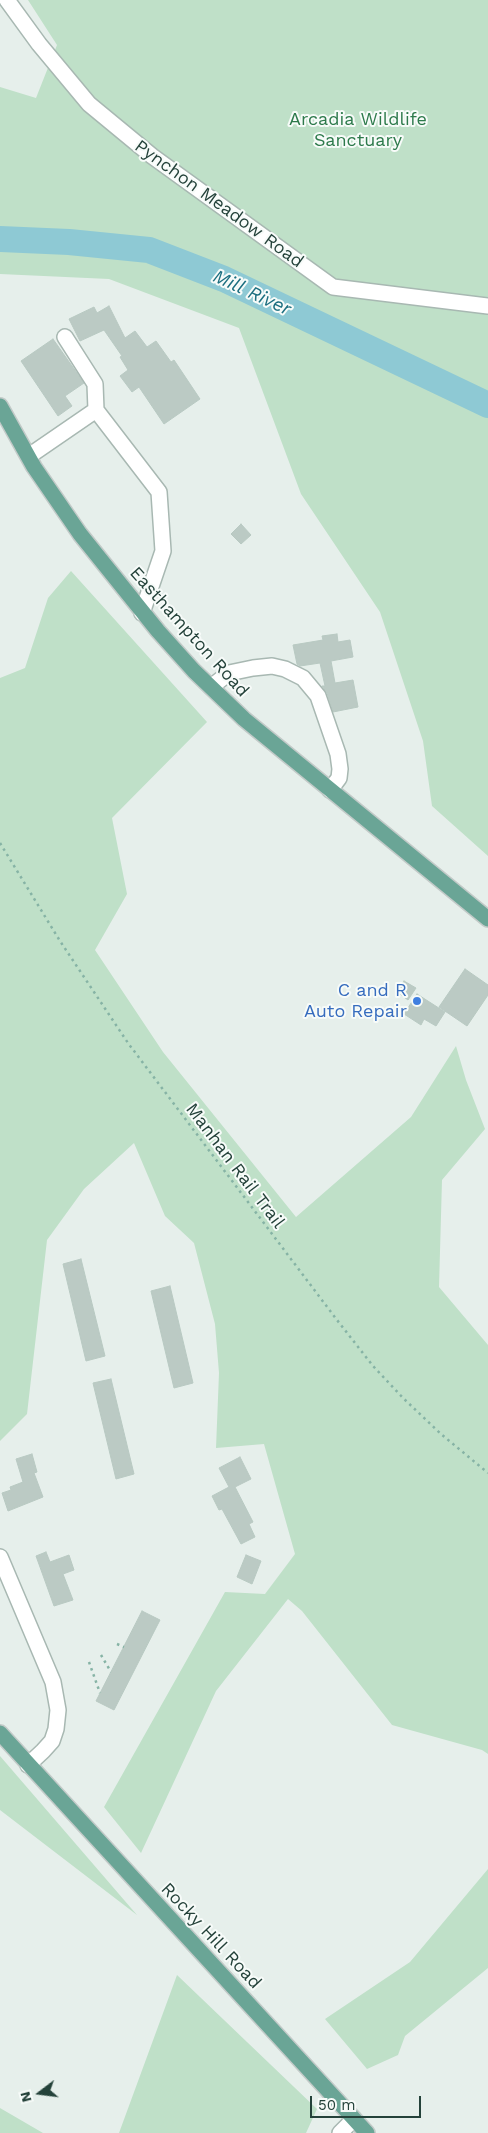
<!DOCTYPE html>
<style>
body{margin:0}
#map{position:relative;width:488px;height:2133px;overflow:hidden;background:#e6efeb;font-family:"Work Sans",sans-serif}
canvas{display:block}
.north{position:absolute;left:15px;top:2068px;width:50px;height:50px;-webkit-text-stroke:4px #f7fbf9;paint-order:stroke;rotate:255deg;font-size:14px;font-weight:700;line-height:20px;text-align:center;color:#24423a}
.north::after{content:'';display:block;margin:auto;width:18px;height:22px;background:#24423a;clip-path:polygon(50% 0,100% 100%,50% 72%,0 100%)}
.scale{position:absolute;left:310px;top:2096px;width:111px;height:22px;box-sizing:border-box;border:2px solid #24423a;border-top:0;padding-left:6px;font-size:15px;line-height:18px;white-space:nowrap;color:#24423a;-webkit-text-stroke:4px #f7fbf9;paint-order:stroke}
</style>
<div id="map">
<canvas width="488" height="2133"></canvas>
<div class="north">N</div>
<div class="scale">50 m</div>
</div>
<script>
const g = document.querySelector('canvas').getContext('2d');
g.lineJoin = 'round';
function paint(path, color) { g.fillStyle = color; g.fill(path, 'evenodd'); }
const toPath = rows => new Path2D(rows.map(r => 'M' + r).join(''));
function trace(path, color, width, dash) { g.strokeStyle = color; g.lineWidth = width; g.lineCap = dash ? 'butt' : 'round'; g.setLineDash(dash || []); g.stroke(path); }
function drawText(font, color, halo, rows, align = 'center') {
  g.font = font + ' "Work Sans",sans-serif'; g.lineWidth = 4; g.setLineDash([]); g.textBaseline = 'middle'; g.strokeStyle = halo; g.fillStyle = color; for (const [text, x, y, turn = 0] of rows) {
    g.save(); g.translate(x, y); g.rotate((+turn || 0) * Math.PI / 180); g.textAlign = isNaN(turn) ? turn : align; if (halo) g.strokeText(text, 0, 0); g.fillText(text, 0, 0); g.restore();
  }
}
const green = toPath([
 [28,0,488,0,488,856,432,806,423,741,380,612,301,494,239,328,109,279,0,274,0,87,36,98,57,45],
 [71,571,207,722,112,818,127,894,95,950,163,1052,296,1217,411,1117,456,1046,466,1080,485,1129,442,1180,439,1287,488,1345,488,1754,482,1750,392,1725,302,1611,288,1599,216,1691,141,1853,104,1807,225,1592,265,1594,295,1554,264,1444,216,1448,219,1373,215,1324,194,1243,165,1216,134,1143,84,1189,47,1240,27,1414,0,1441,0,678,25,668,48,598],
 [0,1756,137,1915,0,1810],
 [488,1869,488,1968,405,2036,398,2055,367,2069,325,2019,410,1962],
 [177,1975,317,2109,306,2133,119,2133],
 [0,2108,43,2133,0,2133]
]);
const river = toPath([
 [0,239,69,242,149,250,224,279,488,405]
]);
const building = toPath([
 [109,306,125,338,135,331,147,347,156,341,171,362,174,360,200,399,164,424,139,387,132,392,120,376,128,370,120,357,122,356,104,330,80,341,69,319,94,307,97,313,109,306],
 [53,339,84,383,65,396,72,406,58,416,21,361,53,339],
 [241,524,251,535,241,544,231,534,241,524],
 [337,634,338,642,350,640,353,657,331,661,335,683,353,680,358,707,333,712,327,693,322,686,325,686,320,663,300,666,297,664,293,645,323,640,322,636,337,634],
 [465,969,488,985,488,995,467,1026,439,1007,465,969],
 [404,981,416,988,408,1000,397,992,404,981],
 [417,994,445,1012,436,1026,424,1019,421,1025,404,1014,417,994],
 [81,1259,105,1356,86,1361,63,1264,81,1259],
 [170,1286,193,1383,174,1388,151,1291,170,1286],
 [111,1379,134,1474,116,1479,93,1383,111,1379],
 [32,1454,37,1472,34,1473,43,1497,8,1511,2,1493,11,1490,10,1487,23,1482,16,1459,32,1454],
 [240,1457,251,1479,235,1487,253,1522,249,1524,255,1537,241,1544,222,1509,219,1510,212,1496,229,1487,219,1468,240,1457],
 [46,1552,50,1562,69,1555,74,1570,63,1574,73,1600,54,1606,36,1556,46,1552],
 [246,1555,261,1561,252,1584,237,1577,246,1555],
 [142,1611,160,1620,114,1710,96,1701,142,1611]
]);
const path = toPath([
 [0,843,60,941,128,1043,337,1320,373,1366,403,1398,441,1434,488,1473],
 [117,1644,124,1647],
 [101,1655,111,1672],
 [89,1662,100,1693]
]);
const minor = toPath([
 [7,0,39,44,89,104,152,156,333,287,488,306],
 [65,337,95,384,96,410],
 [29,456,96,410,159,492,163,551,142,613],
 [211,687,229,673,253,668,272,666,285,669,303,678,318,696,338,754,340,769,339,778,330,790],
 [0,1557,53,1682,58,1710,56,1729,52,1741,43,1751,28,1765],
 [340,2133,354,2119]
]);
const major = toPath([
 [0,406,34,467,80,534,158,631,194,671,244,719,488,919],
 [0,1733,367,2133]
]);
const markers = [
 [417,1001,5,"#3f7fe0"]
];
const parkNames = [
 ["Arcadia Wildlife",358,120],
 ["Sanctuary",358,141]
];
const streetNames = [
 ["Pynchon Meadow Road",219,204,36],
 ["Easthampton Road",189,632,48],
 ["Manhan Rail Trail",235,1166,53],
 ["Rocky Hill Road",211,1936,47]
];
const shopNames = [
 ["C and R",407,991],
 ["Auto Repair",407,1012]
];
const waterNames = [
 ["Mill River",252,293,25]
];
paint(green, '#bfe0c8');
trace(river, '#8ec9d4', 26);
paint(building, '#bbcac4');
trace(building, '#b8c9c2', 1);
trace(minor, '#a8b8b2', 18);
trace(major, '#c2cac8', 18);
trace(path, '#86b3a5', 2.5, [2.5, 4]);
trace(minor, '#fff', 15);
trace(major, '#6aa596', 15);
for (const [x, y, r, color] of markers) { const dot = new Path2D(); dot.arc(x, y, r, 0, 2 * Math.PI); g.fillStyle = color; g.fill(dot); trace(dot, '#f7fbf9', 2); }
drawText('18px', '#2d7a4b', '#f7fbf9', parkNames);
drawText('18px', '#24423a', '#f7fbf9', streetNames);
drawText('18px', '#366cbe', '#f7fbf9', shopNames, 'right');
drawText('italic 19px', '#1c6f80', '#f7fbf9', waterNames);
</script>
